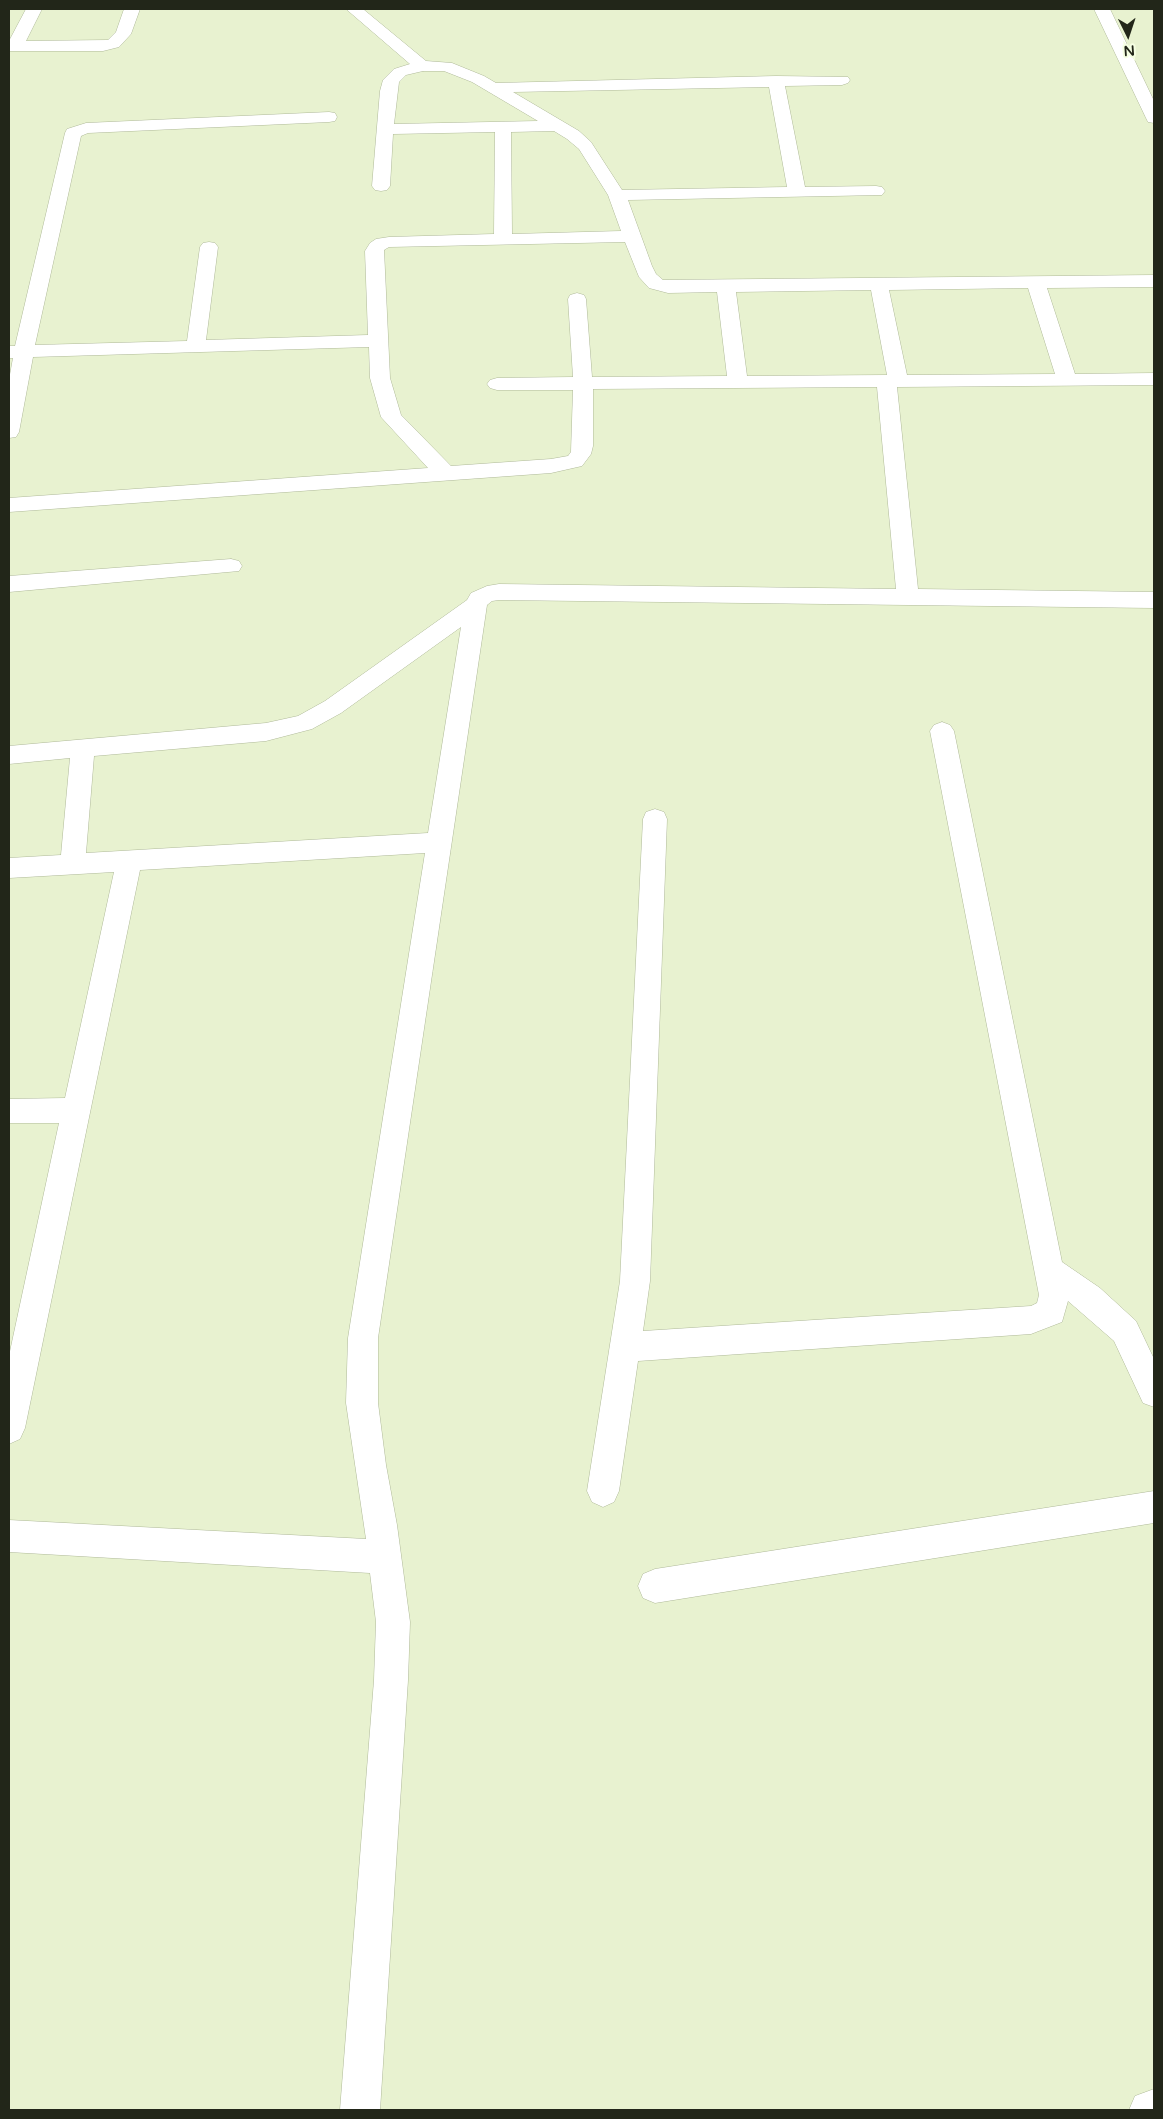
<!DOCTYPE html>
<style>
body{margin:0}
#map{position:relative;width:1163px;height:2119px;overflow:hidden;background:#e8f2d0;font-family:"Varela Round",sans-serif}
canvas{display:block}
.frame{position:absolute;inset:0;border:10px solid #222619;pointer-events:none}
.north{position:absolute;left:1103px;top:10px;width:50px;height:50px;-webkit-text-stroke:4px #f6ffe3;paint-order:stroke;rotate:176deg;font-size:14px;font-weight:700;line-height:20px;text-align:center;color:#222619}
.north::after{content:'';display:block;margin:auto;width:18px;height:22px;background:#222619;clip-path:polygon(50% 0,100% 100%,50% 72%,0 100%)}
</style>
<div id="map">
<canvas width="1163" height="2119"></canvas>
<div class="frame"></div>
<div class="north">N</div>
</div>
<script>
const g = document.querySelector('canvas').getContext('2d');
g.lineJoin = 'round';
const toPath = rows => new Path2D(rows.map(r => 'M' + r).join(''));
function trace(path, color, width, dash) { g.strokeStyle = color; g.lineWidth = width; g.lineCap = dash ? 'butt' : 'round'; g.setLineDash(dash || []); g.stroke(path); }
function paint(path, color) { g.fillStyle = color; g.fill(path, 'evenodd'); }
const minor = toPath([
 [26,9,42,9,26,41,108,40,116,32,124,9,140,9,131,34,119,47,103,51,9,51,9,41,26,9],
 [346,9,363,9,426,61,452,63,484,76,496,83,776,76,848,77,850,80,848,83,842,85,785,86,805,187,876,186,882,187,885,191,882,195,628,200,652,266,656,274,663,280,1154,275,1154,287,1047,288,1075,374,1154,373,1154,385,897,387,918,589,1154,592,1154,608,499,600,492,601,487,605,378,1338,378,1403,386,1465,397,1525,410,1622,408,1680,380,2110,340,2110,374,1680,376,1622,370,1573,9,1552,9,1520,366,1539,346,1403,348,1338,425,853,140,870,25,1428,20,1439,9,1444,9,1356,59,1123,9,1123,9,1099,65,1098,114,872,9,878,9,858,61,855,70,758,9,764,9,746,266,723,298,716,325,701,467,600,471,593,487,586,499,584,896,589,877,387,593,389,593,446,591,454,582,466,551,473,9,512,9,498,428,468,381,417,370,378,369,347,33,357,19,432,16,437,9,438,9,380,13,358,9,358,9,346,15,346,65,133,67,129,86,123,329,112,335,113,337,117,335,121,329,122,88,133,81,136,35,345,187,341,200,247,203,243,209,242,215,243,218,247,206,340,368,335,365,251,370,243,376,239,389,237,494,234,495,132,393,134,390,186,387,190,381,191,375,190,372,186,380,91,383,80,394,69,410,64,346,9],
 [423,71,444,71,472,82,538,121,394,124,399,82,406,75,423,71],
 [769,87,787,187,622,190,591,142,579,131,513,92,769,87],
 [554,131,567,139,579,149,608,195,621,231,512,234,511,132,554,131],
 [625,242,639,277,649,288,668,293,717,292,727,376,592,377,586,299,584,295,577,293,570,295,568,299,573,377,497,378,490,380,487,384,490,388,497,390,573,390,571,452,568,456,551,459,451,466,401,415,390,378,384,250,389,247,625,242],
 [1028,288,1055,374,907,375,889,290,1028,288],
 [871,290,887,375,747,376,736,292,871,290],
 [461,627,428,833,86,853,94,756,266,741,312,729,341,713,461,627],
 [1094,9,1110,9,1154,101,1154,123,1148,122,1146,118,1094,9],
 [231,559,239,561,242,566,239,571,9,592,9,576,231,559],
 [942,722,950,725,954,731,1062,1262,1100,1288,1136,1321,1154,1359,1154,1407,1143,1403,1114,1341,1068,1301,1062,1322,1031,1334,638,1361,619,1491,614,1502,603,1507,592,1502,587,1491,620,1281,643,819,646,812,655,809,664,812,667,819,650,1281,643,1331,1031,1306,1037,1303,1039,1295,930,731,934,725,942,722],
 [1154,1491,1154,1523,655,1603,643,1598,638,1586,643,1574,655,1569,1154,1491],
 [1154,2089,1154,2110,1129,2110,1135,2096,1154,2089]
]);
trace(minor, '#afb999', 1);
paint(minor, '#fff');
</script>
